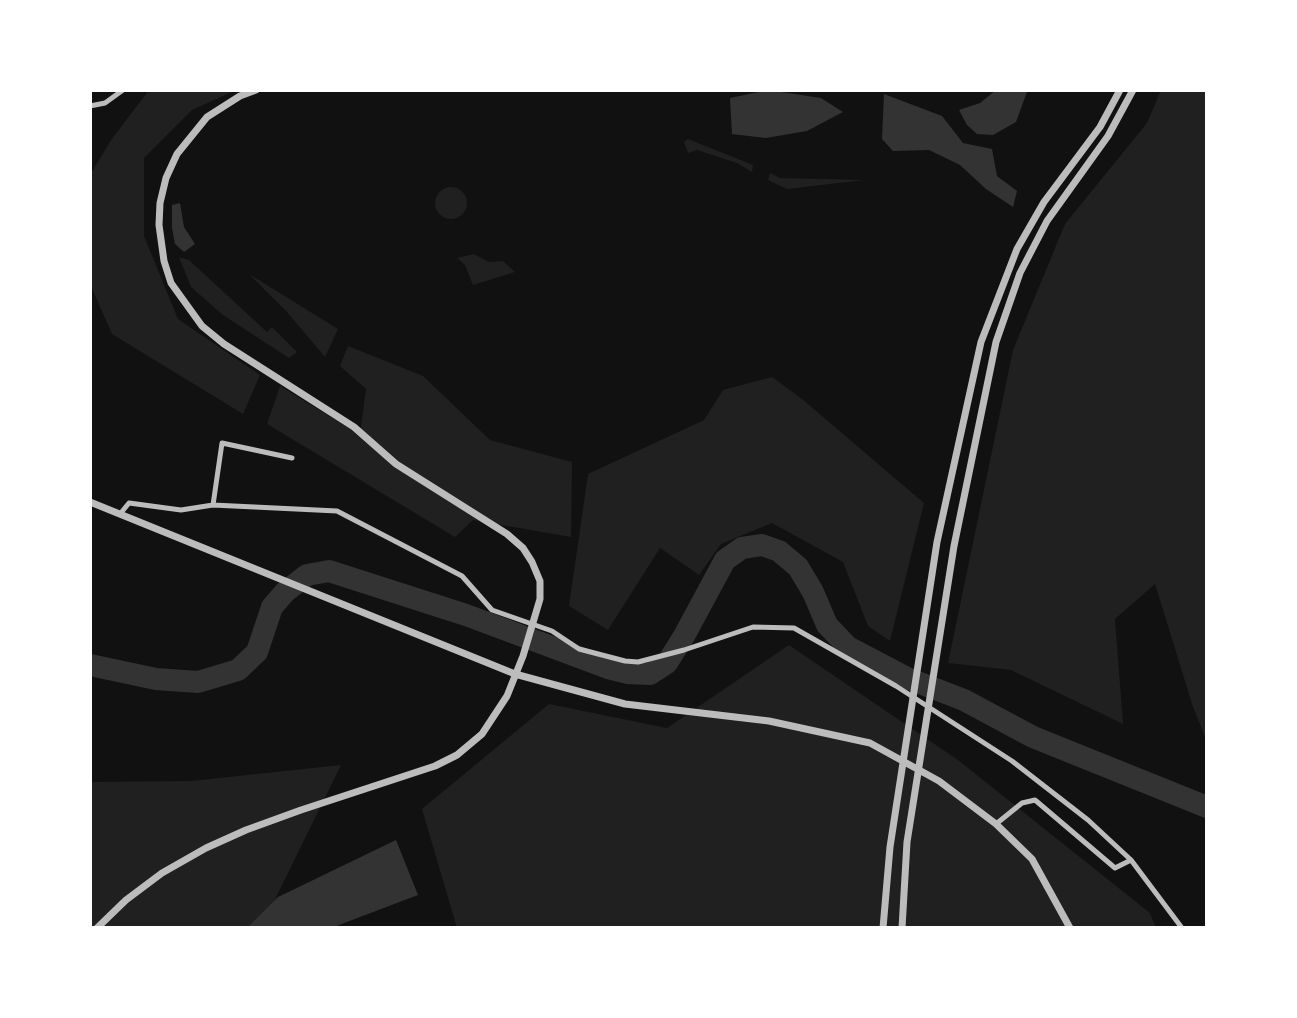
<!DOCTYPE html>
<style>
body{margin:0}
#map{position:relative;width:1297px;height:1018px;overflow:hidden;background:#111;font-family:"Noto Sans",sans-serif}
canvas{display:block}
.frame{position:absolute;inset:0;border:92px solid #fff;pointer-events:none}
</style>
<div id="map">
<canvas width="1297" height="1018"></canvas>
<div class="frame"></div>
</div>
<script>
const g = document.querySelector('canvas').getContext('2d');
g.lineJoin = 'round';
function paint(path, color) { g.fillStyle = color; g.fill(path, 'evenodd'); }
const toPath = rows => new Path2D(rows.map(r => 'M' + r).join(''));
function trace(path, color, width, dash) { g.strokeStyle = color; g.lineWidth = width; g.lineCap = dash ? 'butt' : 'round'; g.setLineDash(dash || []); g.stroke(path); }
const green = toPath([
 [149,90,236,90,192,110,144,158,144,236,178,319,260,375,243,414,112,334,90,284,90,175,111,140],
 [1161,90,1207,90,1207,742,1193,707,1155,584,1115,619,1123,724,1011,670,948,663,1013,350,1065,224,1147,123],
 [688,139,753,165,752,172,737,163,697,150,688,153,684,142],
 [770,173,780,178,864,180,787,189,768,180],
 '435 203a16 16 0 1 1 32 0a16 16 0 1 1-32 0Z',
 [474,254,489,262,503,261,515,272,473,285,465,265,457,258],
 [179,257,189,260,267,332,272,327,297,352,289,358,223,315,191,287],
 [249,274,338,329,325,357,287,312],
 [348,346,423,376,490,440,572,462,571,537,473,520,455,537,267,424,280,386,360,435,366,389,340,366],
 [772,377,802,399,924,503,890,641,868,626,843,562,772,523,721,544,699,575,660,548,608,630,569,606,588,474,704,420,723,390],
 [789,645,958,760,1150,913,1156,928,457,928,422,809,549,704,667,728],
 [341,765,261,928,90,928,90,782,191,781]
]);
const water = toPath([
 [768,90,821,98,843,112,807,131,766,138,732,134,730,98],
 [996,90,1027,92,1016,122,993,135,977,134,967,125,959,110,980,103],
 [884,94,942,116,963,143,992,149,997,176,1017,191,1013,207,986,189,960,165,929,150,893,151,882,139],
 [180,203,184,227,195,244,184,252,175,244,172,228,172,205],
 [396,840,418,895,331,928,247,928,278,897]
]);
const river = toPath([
 [90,665,156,679,198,682,238,670,257,652,272,607,285,592,307,575,329,571,466,615,608,668,628,673,650,674,667,663,684,636,725,560,742,548,762,545,779,551,798,567,813,592,827,625,848,647,907,678,964,700,1033,737,1207,807]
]);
const minor = toPath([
 [90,106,105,103,123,90],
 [213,505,222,443,292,458],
 [120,514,129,503,181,510,213,505,337,511,462,576,492,610,552,631,579,649,625,661,638,662,684,650,753,627,794,628,896,686,1012,761,1088,820,1131,860,1182,928],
 [996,824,1022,803,1035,800,1115,868,1131,860]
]);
const tertiary = toPath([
 [90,502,515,674,625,704,769,721,870,743,939,781,996,824,1032,859,1070,928],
 [97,928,126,900,162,873,206,848,246,830,301,810,435,766,457,755,482,734,507,696,523,656,540,599,540,581,532,562,523,548,507,534,396,464,354,427,224,344,202,326,171,283,164,261,159,225,160,203,166,178,177,154,207,117,240,96,256,90],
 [883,928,890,847,937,542,981,342,1017,249,1044,202,1100,127,1120,90],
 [902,928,907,842,954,546,996,342,1020,273,1047,221,1108,136,1133,90]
]);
paint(green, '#202020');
paint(water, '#333');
trace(river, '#333', 22);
trace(minor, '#bcbcbc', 5);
trace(tertiary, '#bcbcbc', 7);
</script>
